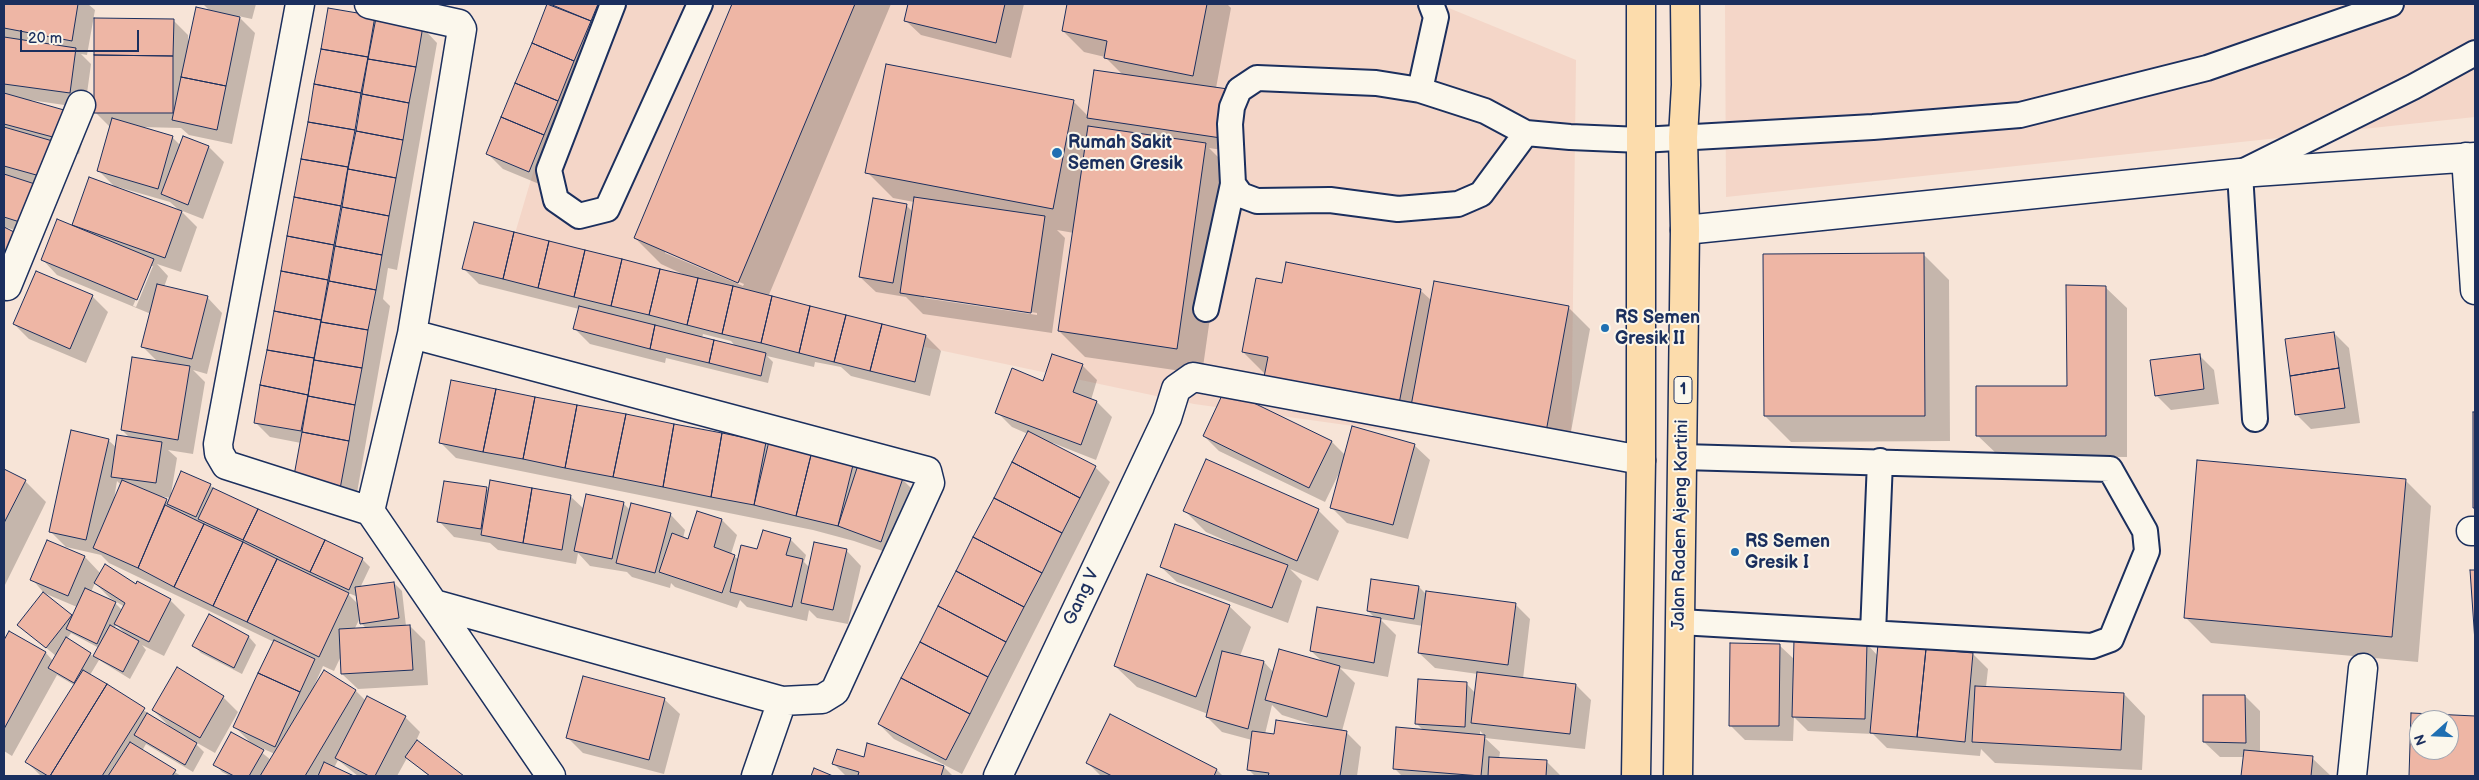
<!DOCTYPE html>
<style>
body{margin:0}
#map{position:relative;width:2479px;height:780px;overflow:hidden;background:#f7e4d7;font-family:"Balsamiq Sans",sans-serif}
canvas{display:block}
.frame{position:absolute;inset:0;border:5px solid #1b2f5e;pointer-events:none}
.north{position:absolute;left:2409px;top:710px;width:50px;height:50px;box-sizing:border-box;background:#fbf7ec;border:1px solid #a1a7b3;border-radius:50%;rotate:250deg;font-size:14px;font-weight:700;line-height:20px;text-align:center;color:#1b2f5e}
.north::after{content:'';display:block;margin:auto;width:18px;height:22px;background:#1f6fb2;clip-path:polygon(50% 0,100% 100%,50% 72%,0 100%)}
.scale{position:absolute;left:20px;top:30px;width:119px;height:22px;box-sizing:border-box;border:2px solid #1b2f5e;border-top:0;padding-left:6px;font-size:15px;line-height:18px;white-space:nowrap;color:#1b2f5e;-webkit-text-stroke:4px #fbf7ec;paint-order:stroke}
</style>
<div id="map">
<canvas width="2479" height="780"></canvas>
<div class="frame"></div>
<div class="north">N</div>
<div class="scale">20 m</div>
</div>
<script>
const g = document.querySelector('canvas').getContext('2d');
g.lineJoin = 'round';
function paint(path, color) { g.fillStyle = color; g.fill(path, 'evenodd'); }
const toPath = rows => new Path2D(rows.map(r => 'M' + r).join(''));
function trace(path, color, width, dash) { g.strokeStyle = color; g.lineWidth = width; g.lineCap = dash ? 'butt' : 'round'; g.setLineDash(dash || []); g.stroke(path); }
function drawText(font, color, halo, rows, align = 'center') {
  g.font = font + ' "Balsamiq Sans",sans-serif'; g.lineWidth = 4; g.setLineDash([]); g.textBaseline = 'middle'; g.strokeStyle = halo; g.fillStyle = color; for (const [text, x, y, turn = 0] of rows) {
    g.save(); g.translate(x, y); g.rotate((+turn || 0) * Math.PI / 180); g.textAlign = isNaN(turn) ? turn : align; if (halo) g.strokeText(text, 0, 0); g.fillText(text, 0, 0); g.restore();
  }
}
const built = toPath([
 [583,4,1439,4,1576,60,1571,456,1194,404,901,342,511,247],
 [1725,4,2475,4,2475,117,1726,197]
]);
const shadow = toPath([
 [4,4,88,4,95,10,87,55,81,54,91,64,85,108,30,100,86,128,79,154,63,150,71,158,62,193,37,186,52,201,41,238,5,227,22,237,37,252,22,285,4,276],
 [203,4,256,4,252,19,238,16,255,33,232,144,189,135,181,128,141,127,173,138,180,145,183,137,209,147,224,162,203,219,180,210,197,227,181,272,157,264,168,276,164,287,207,297,222,313,207,374,193,370,205,382,193,454,168,450,177,458,171,494,210,485,215,490,362,559,370,567,360,588,394,583,402,591,406,626,410,626,425,641,428,685,358,689,342,674,341,656,334,671,323,666,314,686,315,687,324,672,356,691,366,701,405,717,420,732,416,741,462,776,429,776,407,758,397,776,358,776,338,760,334,768,351,776,230,776,222,772,215,764,252,744,235,727,274,642,109,563,101,555,66,547,51,532,108,440,117,448,131,439,122,430,158,362,143,347,151,314,57,275,42,259,73,227,90,179,116,188,98,170,111,128,95,112,173,20,188,35,188,43,211,12],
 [118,187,170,202,180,211,117,189],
 [150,266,153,266,136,307,133,306],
 [117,481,121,485,115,500,114,499],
 [159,496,171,498,169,502],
 [346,592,358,597,359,605],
 [361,616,361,623,367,629,354,630],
 [257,746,275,754,271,760,256,748],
 [548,4,619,4,544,186,503,169,488,154],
 [733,4,891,4,768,297,926,336,941,351,930,396,851,376,841,367,815,362,814,367,767,356,773,362,768,383,666,358,665,363,590,344,575,329,579,309,479,284,464,269,689,277,661,264,635,238],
 [665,250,744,284,743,286,665,253],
 [703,334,731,341,736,347,702,338],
 [909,4,1024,4,1011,58,921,35,905,20],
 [1068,4,1227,4,1231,8,1216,88,1236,152,1209,148,1231,170,1202,374,1085,357,1059,331,1074,233,1057,230,1065,238,1052,333,923,314,906,297,876,292,860,277,906,205,913,212,914,202,893,198,867,172,1074,102,1088,116,1123,75,1105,57,1084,52,1063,31],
 [924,295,1037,313,1037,315,924,298],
 [329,9,422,27,437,43,397,270,388,268,383,299,390,306,355,504,301,443,270,437,255,422],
 [356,113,360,113,351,154,349,154],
 [343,188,346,189,338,230,336,230],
 [1923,254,1949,280,1950,441,1791,442,1765,416],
 [1287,264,1421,291,1432,301,1435,282,1569,308,1590,329,1567,453,1264,373,1243,352,1283,285],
 [36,272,93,297,108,312,86,363,29,339,14,324],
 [2105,287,2127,308,2127,457,1999,456,1977,435,2068,387],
 [2334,333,2349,348,2360,423,2311,429,2296,414],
 [2199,355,2214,370,2219,404,2171,410,2156,395],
 [1082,365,1097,380,1091,400,1097,402,1112,417,1096,460,1053,443,1052,445,1095,467,1110,482,962,774,894,739,879,724,1028,434,1012,427,997,412,1044,382],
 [2474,413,2475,413,2475,508,2475,507],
 [1204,436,1332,442,1346,456,1414,445,1430,460,1408,539,1347,523,1332,508,1341,469,1325,502,1219,451],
 [441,443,765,443,769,447,853,462,858,468,902,479,917,494,897,556,854,541,813,530,456,458],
 [4,470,25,481,46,502,4,587],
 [2405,480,2431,506,2418,662,2211,643,2185,617],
 [486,488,490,492,570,496,584,509,623,503,630,510,670,514,685,530,683,538,689,540,722,520,737,535,731,554,739,560,758,550,790,539,806,555,804,562,810,568,846,550,861,566,848,624,817,618,809,610,807,621,747,607,740,600,737,608,675,587,671,583,670,588,632,577,627,572,590,566,578,553,576,564,498,550,490,543,454,537,439,521],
 [1318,510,1339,531,1318,581,1290,569,1302,581,1288,623,1177,582,1161,567,1232,546,1233,544,1206,532,1185,511],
 [48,542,85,557,101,574,170,600,185,615,164,656,142,645,146,650,130,679,99,660,90,675,172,729,153,710,223,697,238,712,215,753,192,740,204,752,193,772,146,744,142,751,181,776,41,776,27,762,74,685,57,675,12,756,4,751,4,643,9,633,46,653,53,661,56,656,19,625,44,594,72,617,77,607,44,593,32,579],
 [95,583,110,598,125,607,123,611,115,603,91,592],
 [116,625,127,635,114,629],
 [71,633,99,648,94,657,67,639],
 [2475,571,2475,623,2472,572],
 [1372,580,1419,587,1427,595,1515,604,1530,619,1523,679,1576,685,1591,700,1585,749,1485,738,1500,752,1499,759,1546,761,1561,776,1402,776,1394,768,1424,731,1417,724,1466,683,1475,693,1478,674,1435,668,1419,653,1423,626,1380,619,1396,635,1388,677,1340,668,1355,683,1342,731,1346,732,1361,747,1357,776,1255,776,1248,769,1252,740,1222,732,1207,717,1208,714,1137,687,1115,666,1229,606,1251,627,1240,656,1264,662,1274,673,1324,663,1311,651,1376,619,1368,611],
 [1272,705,1282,715,1326,729,1275,736,1265,734],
 [1480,731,1486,737,1480,736],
 [209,616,249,637,256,645,242,674,201,653,194,646],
 [1867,644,1878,656,1973,654,1988,669,1986,687,2124,694,2145,716,2142,770,1995,763,1981,749,1980,756,1887,748,1873,734,1808,731,1794,717,1793,741,1745,740,1730,725,1779,645,1795,660],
 [2245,696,2260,711,2260,753,2312,758,2331,776,2243,776,2244,757,2220,757,2204,742],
 [664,699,680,714,664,774,583,753,568,738],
 [2412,714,2475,717,2475,776,2410,776],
 [2419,720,2449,720,2449,750,2419,750],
 [868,744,944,767,953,776,846,776,834,764,865,758],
 [1087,762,1217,770,1223,776,1101,776]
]);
const building = toPath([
 [4,4,78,4,72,41,4,28,4,4],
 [547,4,591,21,574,61,532,43,547,4],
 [550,4,598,4,591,21,550,4],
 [732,4,855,4,738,283,634,238,732,4],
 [908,4,1005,4,996,43,904,21,908,4],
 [1067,4,1207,4,1193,76,1104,58,1107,41,1062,31,1067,4],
 [196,7,240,17,226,86,181,77,196,7],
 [328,8,375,16,368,57,321,49,328,8],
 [94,18,174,19,173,56,94,55,94,18],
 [376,18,423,26,416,67,368,59,376,18],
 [4,37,76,48,70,93,4,84,4,37],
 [532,43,574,61,558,101,515,83,532,43],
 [321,49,368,57,361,93,314,84,321,49],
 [94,55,173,56,173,113,94,113,94,55],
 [368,59,416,67,409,103,362,94,368,59],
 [886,64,1074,100,1053,209,865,173,886,64],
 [1094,70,1228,89,1221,138,1087,118,1094,70],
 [181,77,226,86,217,130,172,120,181,77],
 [515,83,558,101,544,135,501,117,515,83],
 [314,84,361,93,355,130,308,122,314,84],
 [4,93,71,112,64,140,4,124,4,93],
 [362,94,409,103,403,140,356,131,362,94],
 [501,117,544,135,529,172,486,154,501,117],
 [112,118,173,136,158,189,97,171,112,118],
 [308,122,355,130,348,167,301,159,308,122],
 [1088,126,1206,143,1177,349,1058,331,1088,126],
 [4,127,56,142,47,178,4,166,4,127],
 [356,131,403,140,396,178,348,169,356,131],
 [183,136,209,146,188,205,161,194,183,136],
 [301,159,348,167,341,206,294,197,301,159],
 [348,169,396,178,389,216,342,207,348,169],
 [4,174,38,185,26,224,4,217,4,174],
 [89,177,182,211,165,258,72,225,89,177],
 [294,197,341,206,334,245,287,236,294,197],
 [914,197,1045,216,1031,313,900,293,914,197],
 [873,198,907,204,893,283,859,277,873,198],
 [342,207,389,216,382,255,335,246,342,207],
 [57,219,154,259,137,300,41,260,57,219],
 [474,222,514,232,503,279,462,269,474,222],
 [4,227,22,236,4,270,4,227],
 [514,232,549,241,538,288,503,279,514,232],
 [287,236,334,245,328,280,281,271,287,236],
 [549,241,585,250,574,297,538,288,549,241],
 [335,246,382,255,376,290,329,281,335,246],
 [585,250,622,259,611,306,574,297,585,250],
 [1924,253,1925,416,1764,416,1763,254,1924,253],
 [622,259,660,269,649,315,611,306,622,259],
 [1286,262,1421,289,1398,409,1263,382,1268,357,1242,352,1256,278,1282,283,1286,262],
 [660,269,698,278,687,325,649,315,660,269],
 [36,271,93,295,70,349,13,324,36,271],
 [281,271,328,280,321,320,274,311,281,271],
 [698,278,733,286,722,334,687,325,698,278],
 [329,281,376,290,368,330,321,322,329,281],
 [1434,281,1569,306,1546,432,1411,406,1434,281],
 [157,284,208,296,192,359,141,347,157,284],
 [2066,285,2106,286,2106,436,1976,436,1976,386,2067,386,2066,285],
 [733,286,772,296,761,343,722,334,733,286],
 [772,296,810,306,799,353,761,343,772,296],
 [579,306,655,325,650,349,573,329,579,306],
 [810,306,846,315,834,362,799,353,810,306],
 [274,311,321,320,314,358,267,350,274,311],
 [846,315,882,324,870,371,834,362,846,315],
 [321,322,368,330,362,368,314,360,321,322],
 [882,324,926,335,915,382,870,371,882,324],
 [655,325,714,340,709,363,650,349,655,325],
 [2334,332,2339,368,2290,376,2285,339,2334,332],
 [714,340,766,353,761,376,709,363,714,340],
 [267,350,314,358,308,395,260,385,267,350],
 [1052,354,1083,364,1073,392,1097,401,1081,445,995,413,1012,368,1043,381,1052,354],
 [2200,354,2204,389,2155,396,2150,360,2200,354],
 [132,357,190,366,178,440,121,430,132,357],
 [314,360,362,368,355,405,308,396,314,360],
 [2339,368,2345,408,2295,415,2290,376,2339,368],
 [451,380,496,389,483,452,439,443,451,380],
 [260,385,308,395,301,431,254,423,260,385],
 [496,389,535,397,523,459,483,452,496,389],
 [1225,389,1332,441,1309,488,1203,436,1225,389],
 [308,396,355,405,349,441,302,432,308,396],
 [535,397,577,405,565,468,523,459,535,397],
 [577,405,626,414,613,477,565,468,577,405],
 [2473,412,2475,412,2475,508,2473,508,2473,412],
 [626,414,674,424,663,487,613,477,626,414],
 [674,424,722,433,711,497,663,487,674,424],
 [1352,426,1415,444,1393,525,1330,508,1352,426],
 [71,430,109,439,86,540,49,532,71,430],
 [1028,431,1096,466,1080,498,1012,462,1028,431],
 [302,432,349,441,340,489,293,481,302,432],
 [722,433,766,442,754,505,711,497,722,433],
 [117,435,162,442,156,483,111,477,117,435],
 [769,441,812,451,796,516,754,505,769,441],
 [812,451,854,461,838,526,796,516,812,451],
 [1206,459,1319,509,1297,561,1183,511,1206,459],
 [2197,460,2406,479,2392,637,2184,618,2197,460],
 [859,462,903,478,881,542,838,526,859,462],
 [1012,462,1080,498,1062,533,994,498,1012,462],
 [4,469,26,480,4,523,4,469],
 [181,471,211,484,196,517,167,504,181,471],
 [122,480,167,499,138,568,93,548,122,480],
 [490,480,532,488,523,543,481,535,490,480],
 [444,481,487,487,481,529,437,522,444,481],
 [213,488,258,509,243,540,198,519,213,488],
 [532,488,571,495,562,550,523,543,532,488],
 [586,494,624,502,612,559,574,551,586,494],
 [994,498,1062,533,1042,573,973,537,994,498],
 [631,503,671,513,655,573,616,563,631,503],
 [165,505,204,524,174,587,138,568,165,505],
 [258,509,325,540,310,572,243,540,258,509],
 [697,511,722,519,714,547,735,555,722,593,659,572,672,533,688,539,697,511],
 [204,524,243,542,213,606,174,587,204,524],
 [1175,524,1288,565,1272,608,1160,567,1175,524],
 [763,530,791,538,786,555,803,559,792,607,730,592,741,545,757,549,763,530],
 [973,537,1042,573,1024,607,956,571,973,537],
 [47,540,85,556,68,596,30,580,47,540],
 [325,540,363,558,349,590,310,572,325,540],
 [243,542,277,559,247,622,213,606,243,542],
 [814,542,847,549,833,610,801,603,814,542],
 [277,559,349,593,319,657,247,622,277,559],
 [105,564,136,584,137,581,171,599,149,642,114,624,125,603,94,583,105,564],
 [2470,570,2475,570,2475,642,2470,570],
 [956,571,1024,607,1006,642,938,606,956,571],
 [1147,574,1230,605,1196,697,1114,666,1147,574],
 [1371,579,1419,586,1414,619,1367,611,1371,579],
 [394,582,399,618,360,624,355,587,394,582],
 [85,588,116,602,97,644,66,629,85,588],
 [1426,591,1516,603,1508,665,1418,653,1426,591],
 [43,592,72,615,46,648,17,625,43,592],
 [938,606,1006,642,988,677,920,642,938,606],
 [1317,607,1381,618,1374,663,1310,651,1317,607],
 [209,614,249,636,234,668,192,646,209,614],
 [110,625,139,641,123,672,93,656,110,625],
 [410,625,413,670,341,674,339,629,410,625],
 [9,631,46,652,4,729,4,640,9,631],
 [66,637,91,653,74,683,48,668,66,637],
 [274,640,315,659,300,692,258,673,274,640],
 [1794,640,1867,643,1865,719,1792,717,1794,640],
 [920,642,988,677,970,714,901,678,920,642],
 [1730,643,1780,644,1779,726,1729,726,1730,643],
 [1878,644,1926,649,1917,737,1870,733,1878,644],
 [1279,649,1340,666,1327,717,1265,700,1279,649],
 [1926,649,1973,653,1965,742,1917,737,1926,649],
 [1222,651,1264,661,1248,729,1206,717,1222,651],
 [177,667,224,696,200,738,152,710,177,667],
 [83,670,107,684,50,776,48,776,25,762,83,670],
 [324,670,356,690,305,776,260,776,324,670],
 [1477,672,1576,684,1570,734,1471,723,1477,672],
 [258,673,300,692,275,747,233,727,258,673],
 [583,676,665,698,649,760,566,738,583,676],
 [901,678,970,714,946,760,878,724,901,678],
 [1418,679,1467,682,1465,727,1415,724,1418,679],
 [107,684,145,708,102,776,50,776,107,684],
 [1975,686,2124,693,2121,750,1972,742,1975,686],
 [2203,695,2245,695,2246,743,2203,742,2203,695],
 [367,696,406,716,375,776,369,776,335,758,367,696],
 [147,713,197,743,185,765,134,735,147,713],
 [2411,713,2475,716,2475,776,2409,776,2411,713],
 [2419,720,2449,720,2449,750,2419,750,2419,720],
 [1110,714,1217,769,1214,776,1112,776,1086,763,1110,714],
 [1276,720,1347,731,1340,776,1268,776,1269,773,1247,770,1252,731,1274,734,1276,720],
 [1396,727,1485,735,1481,776,1393,769,1396,727],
 [231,732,264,750,249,776,234,776,213,765,231,732],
 [417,740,464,776,430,776,405,757,417,740],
 [130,742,176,770,172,776,108,776,130,742],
 [867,743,944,766,941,776,861,776,858,775,859,772,832,764,837,749,864,757,867,743],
 [2244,750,2313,756,2311,776,2241,776,2244,750],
 [1489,757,1547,760,1546,776,1488,776,1489,757],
 [324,762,354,776,318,776,324,762],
 [814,768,833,776,811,776,814,768]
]);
const lane = toPath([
 [613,4,549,170,556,200,579,216,607,209,700,4],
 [1420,90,1436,17,1431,4],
 [1233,184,1230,124,1232,107,1239,90,1257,78,1376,83,1420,90,1485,111,1526,133,1570,137,1641,140,1873,127,2020,115,2207,68,2391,4],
 [1206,309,1233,184,1241,195,1257,201,1330,200,1398,209,1458,204,1481,194,1526,133],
 [2255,419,2240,173,2413,87,2475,53],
 [1680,622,2092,646,2111,639,2147,551,2145,531,2110,469,1682,457],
 [1873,633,1880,461]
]);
const street = toPath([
 [300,4,218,444,219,453,226,465,370,511],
 [369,4,459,24,462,29,412,334],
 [2466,157,2475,290],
 [1685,230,2240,173,2475,157],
 [4,285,7,286,81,105],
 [2471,531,2475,531],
 [434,604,782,701],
 [551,776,370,511,412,334,927,471,930,483,835,691,822,699,782,701,756,776],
 [998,776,1167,418,1176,389,1193,377,1641,460],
 [2352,776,2363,668]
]);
const highway = toPath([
 [1636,776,1641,460,1641,4],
 [1678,776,1685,230,1683,137,1686,85,1685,4]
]);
const markers = [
 [1057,153,6,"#1f6fb2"],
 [1605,328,5,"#1f6fb2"],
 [1735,552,5,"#1f6fb2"]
];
const shields = [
 [1683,390,18]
];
const shieldNames = [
 ["1",1683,390]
];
const poiNames = [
 ["Rumah Sakit",1068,143],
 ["Semen Gresik",1068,164],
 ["RS Semen",1615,318],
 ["Gresik II",1615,339],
 ["RS Semen",1745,542],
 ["Gresik I",1745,563]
];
const streetNames = [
 ["Jalan Raden Ajeng Kartini",1681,525,-89],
 ["Gang V",1082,597,-65]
];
paint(built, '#f4d6c8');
paint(shadow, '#0003');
paint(building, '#eeb6a5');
trace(building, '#1b2f5e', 1);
trace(lane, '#1b2f5e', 28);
trace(street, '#1b2f5e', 31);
trace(highway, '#1b2f5e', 31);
trace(lane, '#fbf7ec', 24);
trace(street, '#fbf7ec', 28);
trace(highway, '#fcdcac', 28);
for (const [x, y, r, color] of markers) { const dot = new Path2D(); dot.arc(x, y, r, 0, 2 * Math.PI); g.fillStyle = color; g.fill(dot); trace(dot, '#fbf7ec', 2); }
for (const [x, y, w] of shields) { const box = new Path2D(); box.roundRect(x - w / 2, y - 13.5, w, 27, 4); g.fillStyle = '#fbf7ec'; g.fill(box); trace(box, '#1b2f5e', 1); }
drawText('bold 16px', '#1b2f5e', null, shieldNames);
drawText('bold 18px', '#1b2f5e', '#fbf7ec', poiNames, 'left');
drawText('18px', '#1b2f5e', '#fbf7ec', streetNames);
</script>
